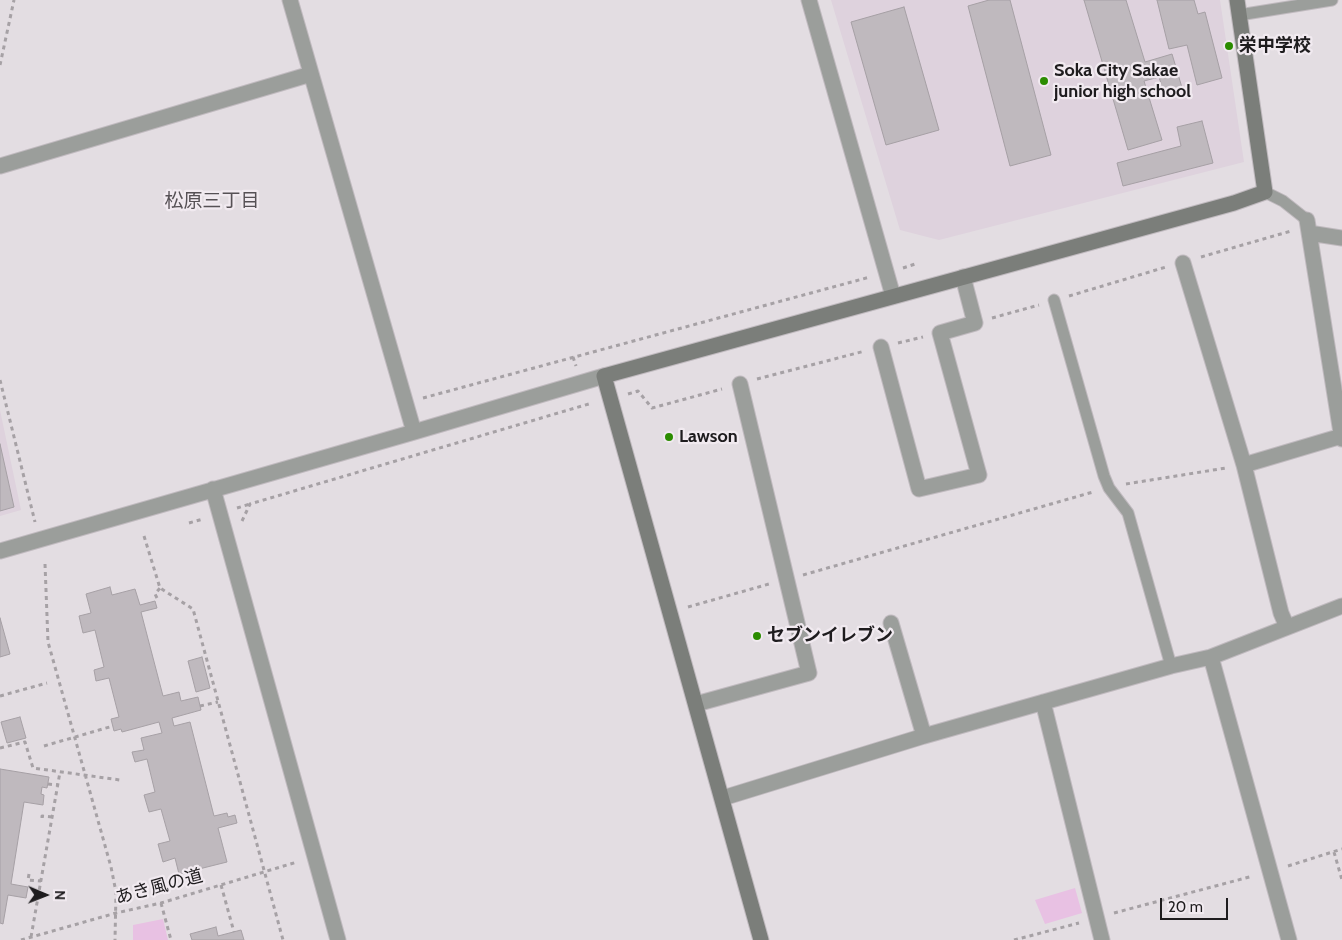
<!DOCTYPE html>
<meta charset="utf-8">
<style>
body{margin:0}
#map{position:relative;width:1342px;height:940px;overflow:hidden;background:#e3dde2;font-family:Cabin,sans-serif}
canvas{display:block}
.north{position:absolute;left:20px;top:870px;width:50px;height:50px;-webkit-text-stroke:4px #f1eaf0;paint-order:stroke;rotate:91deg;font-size:14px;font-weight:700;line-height:20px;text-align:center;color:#1e1c1e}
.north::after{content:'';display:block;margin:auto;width:18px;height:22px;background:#1e1c1e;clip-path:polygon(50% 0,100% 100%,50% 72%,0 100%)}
.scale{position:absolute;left:1160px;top:898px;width:68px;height:22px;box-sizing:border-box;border:2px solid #1e1c1e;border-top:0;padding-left:6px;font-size:15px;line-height:18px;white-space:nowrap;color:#1e1c1e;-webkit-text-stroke:4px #f1eaf0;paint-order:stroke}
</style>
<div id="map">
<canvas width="1342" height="940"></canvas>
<div class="north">N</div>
<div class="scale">20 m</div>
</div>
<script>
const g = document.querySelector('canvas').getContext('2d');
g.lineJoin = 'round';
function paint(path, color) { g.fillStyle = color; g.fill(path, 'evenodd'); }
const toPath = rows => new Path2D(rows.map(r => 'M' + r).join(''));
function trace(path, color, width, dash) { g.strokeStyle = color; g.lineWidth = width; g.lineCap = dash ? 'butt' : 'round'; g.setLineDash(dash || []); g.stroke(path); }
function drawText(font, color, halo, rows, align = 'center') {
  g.font = font + ' Cabin,"Noto Sans JP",sans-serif'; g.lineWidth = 4.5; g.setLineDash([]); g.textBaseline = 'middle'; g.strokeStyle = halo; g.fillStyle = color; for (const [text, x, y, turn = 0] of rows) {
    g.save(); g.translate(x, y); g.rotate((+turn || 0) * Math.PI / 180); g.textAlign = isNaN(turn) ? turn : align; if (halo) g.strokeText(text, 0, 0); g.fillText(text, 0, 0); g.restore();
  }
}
const built = toPath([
 [831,0,1220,0,1244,162,939,240,900,230],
 [0,410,21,510,0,516]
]);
const green = toPath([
 [1075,888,1082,913,1045,924,1035,900],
 [163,919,168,940,133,940,133,925]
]);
const building = toPath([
 [989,0,1010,0,1051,155,1010,166,968,6,989,0],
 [1084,0,1126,0,1145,62,1172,54,1183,91,1165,97,1159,77,1144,81,1162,140,1128,150,1084,0],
 [1157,0,1194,0,1198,14,1205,12,1222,78,1197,85,1187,45,1169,49,1157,0],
 [904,7,939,130,886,145,851,22,904,7],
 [1202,121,1213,163,1123,186,1117,163,1181,146,1177,127,1202,121],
 [0,444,14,507,0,511,0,444],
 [110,587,112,595,135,589,140,605,155,601,157,608,141,612,163,696,179,692,181,701,198,697,201,710,172,718,174,726,190,722,214,816,227,813,228,817,235,815,237,823,218,828,227,862,179,874,175,858,163,862,158,844,170,841,161,809,149,812,144,795,155,792,147,759,135,762,132,752,144,750,141,738,162,733,159,722,122,732,121,729,114,731,111,719,119,717,109,678,96,681,94,670,104,667,95,630,83,633,79,616,91,613,86,594,110,587],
 [0,618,10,654,0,657,0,618],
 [202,657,210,688,196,692,188,661,202,657],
 [20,717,26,738,7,743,1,722,20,717],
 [0,769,49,777,47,788,42,787,41,794,44,795,43,805,24,802,11,884,28,887,26,898,8,895,3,924,0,923,0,769],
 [216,927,218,936,241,930,244,940,192,940,190,934,216,927]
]);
const path = toPath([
 [0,65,14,0],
 [1201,257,1291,231],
 [903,268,918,263],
 [1069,296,1166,267],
 [992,318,1039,305],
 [898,343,923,337],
 [573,357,576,366],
 [757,379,865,351],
 [0,380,35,522],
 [628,394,638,391,652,408,722,389],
 [423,398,870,277],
 [1126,484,1226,468],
 [237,508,250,504],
 [242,521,250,504,592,403],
 [189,523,203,519],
 [144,536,160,588,193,609,283,940],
 [45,564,48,642,111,867,116,892,115,940],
 [803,575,1093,492],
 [157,598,155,594,160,588],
 [688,607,769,584],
 [0,696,47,683],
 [200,706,218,702],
 [44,746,113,726],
 [0,748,25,742,33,768,120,780],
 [48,784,58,785],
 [42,818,42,816,52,817],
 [1334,852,1342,880],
 [1288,866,1342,849],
 [29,874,28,880,41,881],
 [221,885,234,932],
 [161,903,171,940],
 [1114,913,1253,876],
 [31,937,60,772],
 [21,940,116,913,161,903,297,862],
 [1014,940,1079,923]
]);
const lane = toPath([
 [1239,15,1332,0],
 [1265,192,1283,201,1307,220],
 [1054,300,1104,476,1109,488,1128,513,1171,666]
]);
const street = toPath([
 [290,0,414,432],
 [809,0,893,296],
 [0,166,311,74],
 [1307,220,1342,439],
 [1309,233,1342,238],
 [1183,263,1244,465],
 [881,347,919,489,979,475,940,333,975,323,963,277],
 [213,489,338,940],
 [0,551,414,432,604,376],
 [891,623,924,736],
 [1287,627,1281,613,1244,465,1342,436],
 [1211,657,1289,940],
 [1043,702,1102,940],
 [696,704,809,673,740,384],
 [723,798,924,736,1171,666,1211,657,1342,606]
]);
const secondary = toPath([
 [761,940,604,376,1234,203,1265,192,1237,0]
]);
const markers = [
 [1229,46,5,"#2b8c00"],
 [1044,81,5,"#2b8c00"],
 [669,437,5,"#2b8c00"],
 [757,636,5,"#2b8c00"]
];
const poiNames = [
 ["栄中学校",1239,46],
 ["Soka City Sakae",1054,71],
 ["junior high school",1054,92],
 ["Lawson",679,437],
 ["セブンイレブン",767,636]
];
const streetNames = [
 ["あき風の道",159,887,-15]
];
const neighbourhoodNames = [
 ["松原三丁目",212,201]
];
paint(built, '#ded2dd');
paint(green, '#e8c1e3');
paint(building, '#bfb9be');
trace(building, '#a6a0a5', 1);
trace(lane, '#c0babf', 13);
trace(street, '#c0babf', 17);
trace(secondary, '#c0babf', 17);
trace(path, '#a6a1a5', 3, [4, 4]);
trace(lane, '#9b9e9b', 11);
trace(street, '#9b9e9b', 15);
trace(secondary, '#7b7e7a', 15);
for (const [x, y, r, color] of markers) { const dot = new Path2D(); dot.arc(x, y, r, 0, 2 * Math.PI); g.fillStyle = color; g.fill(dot); trace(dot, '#f1eaf0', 2); }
drawText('bold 18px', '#1e1c1e', '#f1eaf0', poiNames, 'left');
drawText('18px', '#1e1c1e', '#f1eaf0', streetNames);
drawText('19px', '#565155', '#f1eaf0', neighbourhoodNames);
</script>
